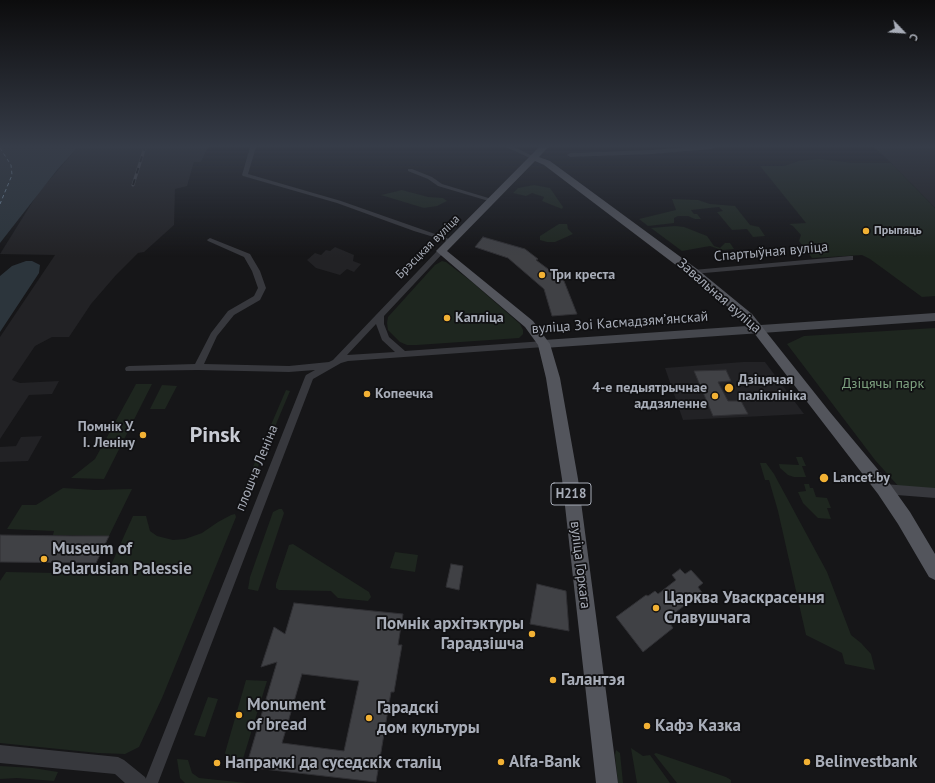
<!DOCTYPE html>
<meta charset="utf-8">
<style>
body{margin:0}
#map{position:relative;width:935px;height:783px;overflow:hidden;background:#161618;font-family:"PT Sans",sans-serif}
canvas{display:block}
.north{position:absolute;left:883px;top:12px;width:40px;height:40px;-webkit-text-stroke:3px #111113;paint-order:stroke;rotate:115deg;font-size:11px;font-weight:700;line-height:16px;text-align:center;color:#a8adb8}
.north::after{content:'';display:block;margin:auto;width:14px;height:18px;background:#a8adb8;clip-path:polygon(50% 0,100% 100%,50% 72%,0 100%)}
</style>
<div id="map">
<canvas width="935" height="783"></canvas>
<div class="north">С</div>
</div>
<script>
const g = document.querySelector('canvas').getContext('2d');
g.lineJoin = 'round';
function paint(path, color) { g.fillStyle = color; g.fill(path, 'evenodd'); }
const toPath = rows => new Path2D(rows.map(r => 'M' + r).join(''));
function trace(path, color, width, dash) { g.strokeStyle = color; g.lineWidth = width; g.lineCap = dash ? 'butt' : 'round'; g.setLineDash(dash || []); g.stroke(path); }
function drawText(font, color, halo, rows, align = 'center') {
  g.font = font + ' "PT Sans",sans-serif'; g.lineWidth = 3.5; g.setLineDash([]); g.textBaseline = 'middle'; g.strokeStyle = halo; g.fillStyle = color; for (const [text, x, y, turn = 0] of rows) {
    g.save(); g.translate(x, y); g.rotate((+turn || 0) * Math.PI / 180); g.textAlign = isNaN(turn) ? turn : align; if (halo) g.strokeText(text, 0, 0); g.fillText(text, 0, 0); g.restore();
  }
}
const built = toPath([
 [78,147,208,147,201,162,194,162,187,186,175,189,174,225,144,252,138,253,116,275,91,304,69,337,52,337,35,346,12,380,20,383,59,381,52,394,29,395,0,439,0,337,55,255,0,254,38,193],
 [874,147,935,147,935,208,891,163],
 [335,247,354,255,353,261,361,264,354,272,347,269,340,275,316,268,307,260,315,253,321,255,326,250,330,251],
 [743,362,765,362,804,414,683,420,665,368],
 [42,436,28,461,0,462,0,447,16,446,21,437]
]);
const green = toPath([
 [819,159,854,163,891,163,935,208,935,296,922,297,870,259,862,255,812,258,799,241,801,235,793,226,789,224,806,223,760,166,784,166,798,161],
 [534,185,550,188,563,207,562,209,542,201,544,197,532,193,526,196,513,193,518,188],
 [402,190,428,197,443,198,447,201,437,206,424,208,381,195],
 [672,199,698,200,710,204,735,206,750,225,759,227,765,236,753,237,747,229,732,230,717,212,723,211,719,207,691,210,694,214,697,214,701,219,695,219,688,216,678,216,674,218,674,223,648,226,639,219,676,210],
 [559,224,567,224,568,229,573,234,555,242,547,242,540,240,540,236],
 [675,226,684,227,707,236,714,246,720,248,725,243,730,243,734,249,722,250,710,246,682,251,651,228],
 [442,261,446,262,472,282,520,324,523,330,523,334,519,338,417,345,407,345,400,342,388,330,387,323,388,317,435,265],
 [935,328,935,489,900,488,875,460,787,344,804,336],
 [136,384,152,384,104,479,71,478,95,459],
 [162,385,177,386,165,409,150,409],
 [286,390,290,391,247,493,245,493,243,490],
 [796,457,802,457,806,466,802,466,806,477,794,477,788,475,780,468,779,464,799,465],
 [760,463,766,463,774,474,827,572,851,635,861,643,871,654,875,670,845,664,842,653,806,635,778,511,769,480,765,480],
 [804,484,809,484,810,488,813,488,816,497,827,498,831,508,827,508,831,519,818,518,803,503,798,492,806,491],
 [63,488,95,490,132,489,109,536,53,535,54,531,7,529,22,505,36,505],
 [279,509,282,509,284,513,258,591,248,589,250,577,273,512],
 [235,514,236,517,162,698,139,747,125,754,98,753,0,743,0,581,6,572,107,574,133,516,146,516,150,531,157,536,173,540,185,539,202,533,218,522,231,515],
 [293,544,369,592,371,597,368,601,338,598,331,591,279,590,276,588,276,584,289,545],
 [395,552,418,555,415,572,390,568],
 [246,680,267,681,242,762,229,760,225,753],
 [208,697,218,699,205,737,194,735],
 [631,748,643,756,650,755,670,783,637,783],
 [616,750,620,753,623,783,618,783,615,755],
 [656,753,726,777,731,780,731,783,677,783,654,754],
 [177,759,188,760,192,773,199,778,247,783,185,783,180,778],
 [0,766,33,768,58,772,54,781,17,778,0,779]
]);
const water = toPath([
 [0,147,78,147,57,170,0,243],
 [26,261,32,261,40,265,39,273,0,332,0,276,12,266]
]);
const ferry = toPath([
 [0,148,11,165,12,175,0,204]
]);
const building = toPath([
 [483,237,525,249,538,259,536,260,564,281,577,314,552,316,544,289,508,258,475,247,483,237],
 [726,370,731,381,718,382,728,401,741,401,748,414,713,416,694,371,726,370],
 [0,535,73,536,109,536,96,563,0,562,0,535],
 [451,564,463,566,459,590,446,587,451,564],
 [680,569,685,574,691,570,703,583,698,587,703,594,694,600,693,599,672,615,677,621,671,625,673,628,643,652,616,617,646,595,648,596,655,591,658,594,676,580,672,575,680,569],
 [537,584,566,591,569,631,530,624,537,584],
 [294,603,403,614,398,645,402,645,394,692,391,692,376,782,246,767,277,662,261,667,274,627,285,634,294,603],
 [302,674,359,681,344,751,282,743,302,674]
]);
const minor = toPath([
 [250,147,256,147,248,174,341,201,455,241,452,243,450,242,414,231,337,203,243,176,242,175,250,147],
 [506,147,514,147,537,158,532,159,506,147],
 [690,147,715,147,712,149,652,154,570,157,567,155,570,153,652,150,690,147],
 [408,169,412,169,432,177,442,184,495,200,492,202,438,186,428,179,408,171,408,169],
 [210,238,250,254,260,271,266,288,260,300,234,315,217,336,204,364,289,366,329,362,333,360,439,249,443,249,443,253,384,316,384,324,389,337,405,351,544,341,548,344,544,347,348,361,341,363,313,379,158,783,144,783,305,377,306,375,315,370,289,372,198,370,126,371,125,369,126,367,129,366,195,364,211,333,228,311,254,296,258,288,252,271,244,257,208,241,207,240,210,238],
 [376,324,382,340,395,352,347,355,376,324],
 [850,256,853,256,853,260,693,274,689,272,693,270,850,256],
 [884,484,935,488,935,498,884,494,880,492,879,489,880,486,884,484]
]);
const tertiary = toPath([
 [0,745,118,757,124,760,145,777,148,783,125,783,115,774,0,763,0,745]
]);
const secondary = toPath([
 [935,313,935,321,544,348,540,347,538,344,540,341,544,340,935,313]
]);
const primary = toPath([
 [539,147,548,147,539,157,550,161,697,269,752,314,829,411,890,484,910,512,935,554,935,580,929,577,898,524,878,494,744,320,689,275,544,165,535,161,447,251,533,321,550,344,560,378,578,479,618,783,596,783,562,479,546,378,538,345,525,327,436,251,539,147]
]);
const rail = toPath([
 [133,185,145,147]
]);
const markers = [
 [866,231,4,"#f2b134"],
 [542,275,4,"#f2b134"],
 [447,318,4,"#f2b134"],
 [729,388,5,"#f2b134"],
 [367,394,4,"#f2b134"],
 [715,396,4,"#f2b134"],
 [143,435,4,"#f2b134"],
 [824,478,5,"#f2b134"],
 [44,559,4,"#f2b134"],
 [656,608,4,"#f2b134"],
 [532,634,4,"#f2b134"],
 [553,680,4,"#f2b134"],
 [239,715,4,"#f2b134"],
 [369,718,4,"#f2b134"],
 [647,726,4,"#f2b134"],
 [501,762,4,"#f2b134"],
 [807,762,4,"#f2b134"],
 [217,763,4,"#f2b134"]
];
const farPoinames = [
 ["Прыпяць",874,231]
];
const farStreetnames = [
 ["Брэсцкая вуліца",428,247,-45]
];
const shields = [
 [571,494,40]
];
const shieldNames = [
 ["Н218",571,494]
];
const streetNames = [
 ["Спартыўная вуліца",771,252,-5],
 ["Завальная вуліца",719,296,41],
 ["вуліца Зоі Касмадзямʼянскай",620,323,-4],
 ["плошча Леніна",257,468,-68],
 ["вуліца Горкага",580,565,83]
];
const poiNames = [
 ["Три креста",550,275],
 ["Капліца",455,318],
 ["Дзіцячая",738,380],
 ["паліклініка",738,396],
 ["4-е педыятрычнае",707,388,"right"],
 ["аддзяленне",707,404,"right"],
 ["Копеечка",375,394],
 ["Помнік У.",135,427,"right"],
 ["І. Леніну",135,443,"right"],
 ["Lancet.by",833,478]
];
const parkNames = [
 ["Дзіцячы парк",883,384]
];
const nearPoinames = [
 ["Museum of",52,549],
 ["Belarusian Palessie",52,569],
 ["Царква Уваскрасення",664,598],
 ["Славушчага",664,618],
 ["Помнік архітэктуры",524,624,"right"],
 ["Гарадзішча",524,644,"right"],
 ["Галантэя",561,680],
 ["Monument",247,705],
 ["of bread",247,725],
 ["Гарадскі",377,708],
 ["дом культуры",377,728],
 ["Кафэ Казка",655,726],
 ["Alfa-Bank",509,762],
 ["Belinvestbank",815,762],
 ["Напрамкі да суседскіх сталіц",225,763]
];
const townNames = [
 ["Pinsk",215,436]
];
paint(built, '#222225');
paint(green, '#1e261f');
paint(water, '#2c353c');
trace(ferry, '#7f9bb3', 1, [3.5, 3]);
paint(building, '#404145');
trace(building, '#303034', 1);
paint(minor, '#37383d');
paint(tertiary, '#37383d');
paint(secondary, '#45474d');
paint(primary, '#53555c');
trace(rail, '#4a4c52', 3);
trace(rail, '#111113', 2, [6]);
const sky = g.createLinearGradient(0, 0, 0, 257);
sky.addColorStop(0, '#0c0c0d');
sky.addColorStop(0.57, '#363c48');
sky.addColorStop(1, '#363c4800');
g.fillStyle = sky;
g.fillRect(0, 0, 935, 257);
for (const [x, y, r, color] of markers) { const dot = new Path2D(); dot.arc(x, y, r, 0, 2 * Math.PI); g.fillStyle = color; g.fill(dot); trace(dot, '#111113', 1.5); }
drawText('bold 12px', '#a8adb8', '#111113', farPoinames, 'left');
drawText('12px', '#a8adb8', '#111113', farStreetnames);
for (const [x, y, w] of shields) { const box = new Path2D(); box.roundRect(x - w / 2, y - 11, w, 22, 3); g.fillStyle = '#111113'; g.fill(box); trace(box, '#a8adb8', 1); }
drawText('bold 13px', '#a8adb8', null, shieldNames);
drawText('14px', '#a8adb8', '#111113', streetNames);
drawText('bold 14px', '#a8adb8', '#111113', poiNames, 'left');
drawText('14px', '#7fa381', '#111113', parkNames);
drawText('bold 17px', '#a8adb8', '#111113', nearPoinames, 'left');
drawText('bold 22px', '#c9ccd4', '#111113', townNames);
</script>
